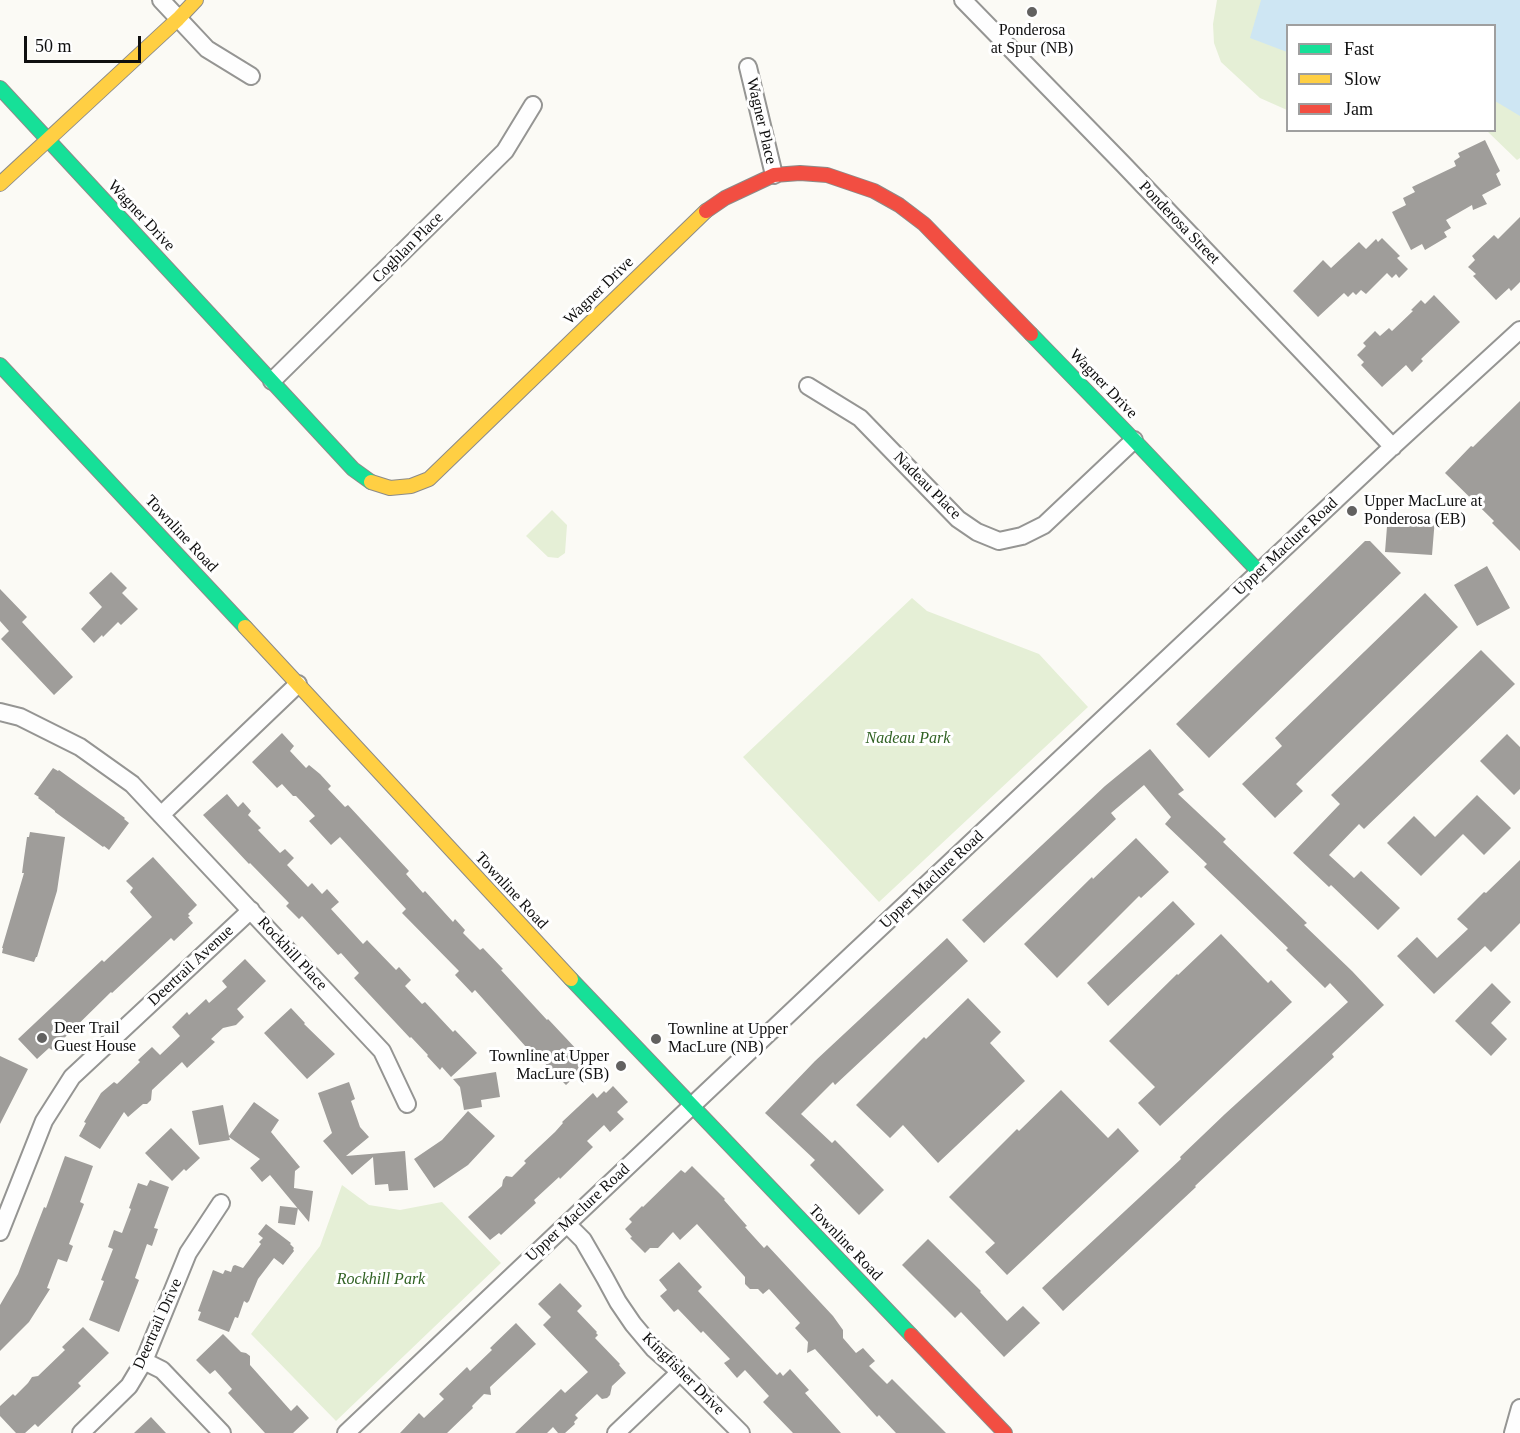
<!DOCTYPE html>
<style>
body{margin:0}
#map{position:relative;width:1520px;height:1433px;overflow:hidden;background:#fbfaf5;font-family:Georgia,serif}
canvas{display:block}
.legend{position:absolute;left:1286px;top:24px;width:210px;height:108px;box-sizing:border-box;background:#fff;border:2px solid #9f9f9f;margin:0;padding:8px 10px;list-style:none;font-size:18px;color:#0f0f0f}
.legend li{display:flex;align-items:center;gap:12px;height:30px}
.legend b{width:30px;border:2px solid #9f9f9f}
.scale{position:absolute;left:24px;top:36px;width:117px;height:27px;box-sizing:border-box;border:3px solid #0f0f0f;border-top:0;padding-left:8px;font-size:18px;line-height:21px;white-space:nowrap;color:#0f0f0f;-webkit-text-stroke:4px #fff;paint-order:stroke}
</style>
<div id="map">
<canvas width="1520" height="1433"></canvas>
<ul class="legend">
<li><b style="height:8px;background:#16e098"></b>Fast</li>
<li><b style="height:8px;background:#ffcf43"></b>Slow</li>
<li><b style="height:8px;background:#f24e42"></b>Jam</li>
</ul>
<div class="scale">50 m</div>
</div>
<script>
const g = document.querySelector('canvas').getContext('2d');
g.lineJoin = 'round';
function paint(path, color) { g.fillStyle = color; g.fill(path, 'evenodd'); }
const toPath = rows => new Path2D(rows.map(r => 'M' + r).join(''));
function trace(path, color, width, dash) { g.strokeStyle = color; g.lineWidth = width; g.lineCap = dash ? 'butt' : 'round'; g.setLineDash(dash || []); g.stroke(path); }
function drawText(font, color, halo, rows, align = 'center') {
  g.font = font + ' Georgia,serif'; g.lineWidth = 6; g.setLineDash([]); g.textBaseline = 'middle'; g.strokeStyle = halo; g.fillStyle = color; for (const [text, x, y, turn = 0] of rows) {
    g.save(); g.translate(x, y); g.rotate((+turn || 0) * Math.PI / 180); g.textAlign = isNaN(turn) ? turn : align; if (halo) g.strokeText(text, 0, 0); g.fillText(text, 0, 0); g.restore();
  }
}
const green = toPath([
 [1217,0,1520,0,1520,158,1517,160,1487,131,1494,130,1494,26,1288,26,1287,110,1260,98,1221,62,1214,43,1213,24],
 [552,510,567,525,565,553,558,558,548,557,526,536],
 [912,598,927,611,1039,654,1088,707,879,902,743,757],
 [342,1185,369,1205,400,1210,442,1202,501,1263,336,1421,251,1334,320,1246]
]);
const water = toPath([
 [1261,0,1520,0,1520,116,1495,101,1494,26,1288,26,1287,52,1250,38]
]);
const building = toPath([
 [1485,140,1500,171,1496,174,1501,185,1482,195,1487,204,1473,210,1472,205,1446,220,1451,228,1444,232,1447,237,1425,250,1422,244,1411,250,1392,212,1406,205,1403,198,1415,192,1412,187,1456,166,1454,161,1460,157,1458,153],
 [1520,217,1520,282,1511,291,1509,288,1496,300,1473,276,1476,274,1468,267,1475,260,1472,256,1494,235,1498,239],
 [1382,238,1400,256,1397,258,1408,269,1399,278,1396,274,1392,278,1387,273,1366,294,1361,290,1356,295,1353,292,1348,297,1344,293,1318,317,1293,291,1323,260,1331,268,1359,242,1366,249,1376,239,1378,242],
 [1434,295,1460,322,1421,359,1423,361,1412,372,1406,365,1382,387,1361,365,1364,362,1357,355,1366,346,1363,343,1375,331,1380,336,1389,328,1392,331,1413,311,1411,310,1421,300,1425,304],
 [1520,401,1520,551,1492,523,1494,521,1445,473,1471,446,1473,447],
 [1388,514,1435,518,1432,555,1385,552],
 [1365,541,1370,541,1401,573,1209,758,1176,724],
 [1487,566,1510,608,1477,626,1454,585],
 [111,572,127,588,122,593,138,609,121,625,118,622,103,637,102,635,94,643,81,629,102,607,89,593],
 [0,589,27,617,22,622,73,677,54,695,1,639,9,631,0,621],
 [1425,593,1458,627,1296,784,1303,791,1275,818,1242,784,1282,746,1275,738],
 [1481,650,1515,684,1364,829,1359,824,1329,855,1354,878,1361,871,1400,908,1378,930,1331,885,1329,887,1293,853,1340,804,1331,795],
 [282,733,294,746,290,751,306,768,309,765,320,774,331,786,328,789,345,807,348,805,409,871,406,874,423,893,425,891,453,922,455,919,465,930,463,933,480,950,483,948,503,969,501,970,547,1020,548,1019,579,1052,578,1053,587,1062,584,1065,585,1067,566,1085,563,1082,559,1082,556,1078,556,1075,537,1055,535,1057,475,990,472,993,455,975,459,971,402,913,406,909,340,837,331,845,309,821,315,816,296,796,293,796,282,784,277,788,252,762],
 [1507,734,1520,747,1520,789,1514,795,1480,761],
 [1150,749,1184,790,1178,794,1226,839,1223,842,1307,923,1304,925,1352,971,1384,1005,1332,1054,1334,1057,1243,1141,1195,1186,1196,1187,1063,1311,1042,1288,1181,1159,1180,1157,1225,1114,1348,1002,1330,983,1325,988,1286,950,1288,948,1204,867,1207,864,1165,824,1171,817,1144,785,1111,813,1116,819,984,943,962,920,1105,786],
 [53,768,58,771,59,770,113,809,125,818,124,819,129,823,109,850,104,846,103,847,55,812,55,811,38,798,39,797,34,794],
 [227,794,238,807,243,802,251,811,248,815,261,828,258,830,280,853,285,849,294,858,287,865,308,887,312,883,322,894,327,889,339,902,331,909,363,944,367,940,396,970,399,967,411,980,405,986,422,1004,425,1002,453,1032,455,1030,477,1053,451,1077,442,1067,440,1070,427,1056,428,1055,411,1037,410,1038,354,978,359,973,341,953,338,955,302,916,299,919,286,906,289,903,250,863,249,864,203,815],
 [1477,795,1511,828,1484,855,1463,834,1421,876,1387,843,1414,816,1435,837],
 [30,832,65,837,57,891,37,957,36,957,34,962,2,953,3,948,2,948,24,873,22,873,24,858,27,837,29,837],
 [1136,838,1169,872,1141,898,1139,896,1057,978,1024,944,1092,877,1093,879],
 [153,857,197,905,188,914,190,916,188,917,193,923,174,941,171,938,112,993,111,992,52,1050,49,1048,37,1059,18,1039,102,960,104,962,152,917,130,892,133,888,126,881],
 [1520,860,1520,923,1491,952,1485,946,1434,994,1397,956,1417,937,1437,958,1468,929,1457,919,1484,892,1486,893],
 [1173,901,1195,924,1108,1006,1087,983],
 [1221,934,1268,983,1271,980,1292,1002,1160,1126,1138,1103,1155,1087,1109,1041,1177,974,1178,975],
 [947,938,968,961,835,1085,833,1082,801,1114,832,1143,835,1140,884,1190,859,1215,810,1165,815,1160,765,1113,815,1061],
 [245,959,266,981,237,1009,244,1017,236,1025,223,1028,211,1039,215,1042,187,1068,182,1062,152,1090,151,1100,147,1104,143,1104,128,1117,124,1112,100,1149,79,1136,86,1123,84,1122,101,1093,114,1082,117,1084,140,1062,138,1060,152,1047,160,1055,180,1036,172,1027,187,1012,189,1015,206,999,209,1003,227,987,222,981],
 [1492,983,1511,1002,1491,1023,1507,1039,1491,1056,1455,1021],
 [968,998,1001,1032,990,1043,1025,1081,938,1163,903,1125,890,1138,856,1105,924,1037,926,1039],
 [291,1008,305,1023,304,1024,335,1054,307,1079,264,1033],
 [0,1056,28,1069,0,1124],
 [496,1072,500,1097,481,1100,482,1107,464,1110,460,1087,453,1079],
 [349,1082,355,1099,351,1101,360,1127,369,1137,346,1156,405,1151,408,1190,389,1191,388,1184,375,1185,373,1157,352,1175,323,1141,332,1133,318,1093],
 [613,1086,628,1102,617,1112,624,1119,610,1132,604,1125,587,1141,593,1147,560,1179,559,1177,534,1200,536,1203,501,1235,499,1233,490,1240,468,1217,502,1186,503,1180,506,1176,512,1177,526,1163,524,1161,555,1132,563,1123,562,1122,593,1093,597,1098,604,1091,606,1093],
 [1061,1090,1108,1138,1118,1128,1139,1151,1007,1275,985,1252,995,1243,949,1197,1017,1129,1019,1131],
 [254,1102,279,1120,271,1132,300,1167,295,1171,294,1188,313,1191,309,1222,270,1175,262,1182,250,1168,260,1159,229,1137,230,1140,199,1145,192,1111,223,1105,229,1136],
 [468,1111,495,1136,468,1165,434,1188,414,1159,442,1140],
 [171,1128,200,1158,186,1171,184,1169,172,1181,145,1153],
 [65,1156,93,1166,80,1202,84,1204,69,1244,73,1246,67,1262,58,1259,47,1288,50,1289,29,1322,0,1351,0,1305,18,1274,44,1207,46,1208],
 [692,1166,725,1199,724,1200,747,1226,745,1227,764,1248,767,1245,833,1316,843,1330,843,1338,856,1353,863,1348,875,1361,869,1366,887,1384,892,1379,946,1433,896,1433,879,1415,877,1417,815,1349,807,1353,808,1342,795,1328,800,1323,769,1289,763,1294,758,1289,750,1289,745,1284,745,1277,697,1224,680,1240,673,1232,658,1248,650,1248,645,1253,630,1238,632,1237,625,1229,632,1222,629,1219,642,1206,643,1207,681,1170,685,1173],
 [150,1180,169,1187,154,1228,158,1229,152,1246,147,1244,135,1278,139,1280,119,1332,89,1320,104,1281,101,1280,113,1249,108,1247,114,1230,122,1233,131,1209,129,1208,138,1183,147,1186],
 [280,1206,298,1208,295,1225,278,1223],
 [266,1224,291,1243,290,1244,294,1248,293,1249,294,1251,283,1265,274,1258,258,1279,249,1301,247,1303,244,1301,238,1318,235,1317,229,1332,198,1320,201,1312,198,1311,213,1270,223,1274,225,1270,231,1272,233,1266,235,1265,243,1268,261,1244,259,1242,263,1238,258,1234],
 [928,1239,981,1291,980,1292,1007,1321,1023,1306,1040,1323,1004,1357,961,1312,955,1318,902,1265],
 [679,1262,702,1287,698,1291,777,1375,780,1372,783,1376,790,1369,809,1390,805,1393,841,1433,793,1433,763,1402,769,1396,745,1370,737,1378,724,1363,730,1359,703,1331,701,1333,678,1309,674,1312,660,1296,667,1290,659,1280],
 [560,1283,582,1306,577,1311,597,1332,596,1333,598,1335,595,1338,620,1364,619,1365,626,1373,612,1386,610,1395,607,1398,602,1399,597,1394,575,1415,578,1418,574,1422,575,1424,565,1433,558,1433,553,1427,547,1433,515,1433,561,1389,565,1393,588,1372,543,1325,551,1317,538,1304],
 [516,1323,536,1344,490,1387,491,1395,484,1394,472,1406,473,1408,447,1433,400,1433,419,1413,424,1418,444,1399,439,1394,467,1367,470,1371,492,1350,490,1348],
 [83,1327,109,1353,78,1383,81,1386,38,1427,35,1424,25,1433,16,1433,0,1416,0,1406,13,1394,15,1396,28,1383,32,1377,38,1376,65,1350,62,1347],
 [223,1334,241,1352,246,1353,250,1356,250,1365,291,1411,297,1405,309,1418,293,1433,265,1433,228,1393,232,1389,215,1370,210,1374,196,1360],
 [151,1417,166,1433,134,1433]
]);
const street = toPath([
 [161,0,207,49,251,76],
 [963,0,1123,164,1393,447],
 [748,67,774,175],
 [272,381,505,151,533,105],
 [808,386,860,418,958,519,977,532,999,541,1022,536,1044,525,1134,440],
 [0,712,20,717,80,747,132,784,382,1051,407,1104],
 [161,815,298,684],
 [567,1224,583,1240,605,1278,618,1302,633,1324,654,1349,680,1372,741,1433],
 [0,1232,44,1121,72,1077,251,910],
 [144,1361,162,1370,222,1433],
 [81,1433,129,1386,144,1361,188,1253,221,1203],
 [346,1433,828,977,1390,449,1520,330],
 [616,1433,680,1372],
 [1513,1433,1520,1408]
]);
const fast = toPath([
 [0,88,353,469,371,482],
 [1031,334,1134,440,1259,572],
 [0,365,245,627],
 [571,979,911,1335]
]);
const slow = toPath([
 [0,184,178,19,196,0],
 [371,482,390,488,411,486,429,479,706,211],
 [245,627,571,979]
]);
const jam = toPath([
 [706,211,725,198,774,175,800,173,827,175,874,191,899,205,924,224,1031,334],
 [911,1335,1005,1433]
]);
const markers = [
 [1032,12,6,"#626160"],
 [1352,511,6,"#626160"],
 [42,1038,6,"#626160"],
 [656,1039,6,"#626160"],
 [621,1066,6,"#626160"]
];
const poiNames = [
 ["Ponderosa",1032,31,"center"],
 ["at Spur (NB)",1032,49,"center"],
 ["Upper MacLure at",1364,502],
 ["Ponderosa (EB)",1364,520],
 ["Deer Trail",54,1029],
 ["Guest House",54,1047],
 ["Townline at Upper",668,1030],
 ["MacLure (NB)",668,1048],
 ["Townline at Upper",609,1057,"right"],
 ["MacLure (SB)",609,1075,"right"]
];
const streetNames = [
 ["Wagner Place",761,121,77],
 ["Wagner Drive",141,216,47],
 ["Ponderosa Street",1179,223,46],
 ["Coghlan Place",408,248,-45],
 ["Wagner Drive",599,291,-44],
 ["Wagner Drive",1103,384,46],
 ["Nadeau Place",927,486,45],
 ["Townline Road",181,534,47],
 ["Upper Maclure Road",1286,547,-43],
 ["Upper Maclure Road",932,880,-43],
 ["Townline Road",511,891,47],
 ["Rockhill Place",292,954,47],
 ["Deertrail Avenue",191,966,-43],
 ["Upper Maclure Road",578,1213,-43],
 ["Townline Road",845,1243,46],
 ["Deertrail Drive",158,1324,-66],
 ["Kingfisher Drive",683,1374,45]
];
const parkNames = [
 ["Nadeau Park",908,739],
 ["Rockhill Park",381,1280]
];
paint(green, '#e5efd6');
paint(water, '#cee6f3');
paint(building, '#9f9d9a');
trace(street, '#959593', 20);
trace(fast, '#8c8b89', 16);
trace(slow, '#8c8b89', 16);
trace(jam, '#8c8b89', 16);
trace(street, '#fefefe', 16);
trace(fast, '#16e098', 14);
trace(slow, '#ffcf43', 14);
trace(jam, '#f24e42', 14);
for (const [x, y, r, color] of markers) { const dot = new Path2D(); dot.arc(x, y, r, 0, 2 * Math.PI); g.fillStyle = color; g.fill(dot); trace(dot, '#fff', 2); }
drawText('16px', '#0f0f0f', '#fff', poiNames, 'left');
drawText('16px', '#0f0f0f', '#fff', streetNames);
drawText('italic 16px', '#316224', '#fff', parkNames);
</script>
